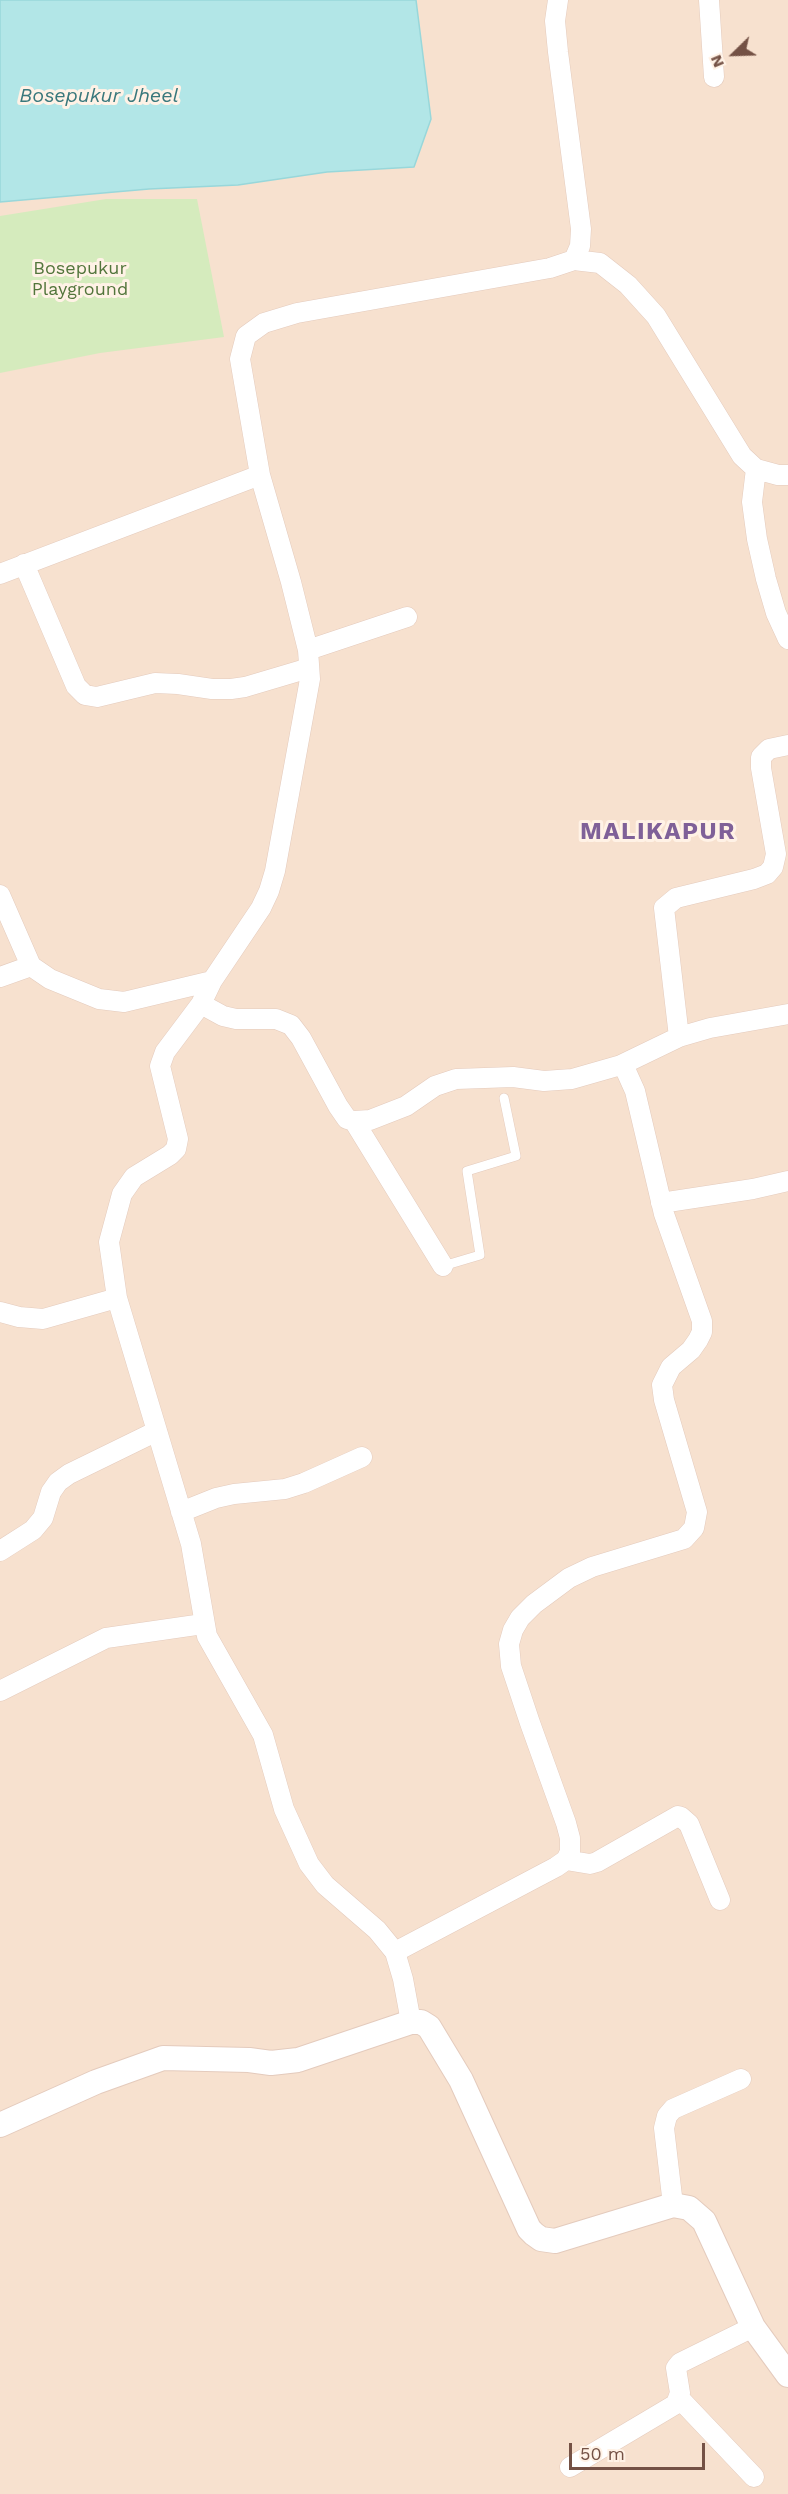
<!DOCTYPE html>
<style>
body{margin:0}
#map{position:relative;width:788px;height:2494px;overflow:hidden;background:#fdeede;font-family:"Work Sans",sans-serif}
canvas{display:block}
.north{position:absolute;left:704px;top:24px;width:60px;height:60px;-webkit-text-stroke:4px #fff2e6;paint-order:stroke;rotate:247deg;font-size:16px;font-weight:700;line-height:24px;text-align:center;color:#745145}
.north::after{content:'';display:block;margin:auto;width:21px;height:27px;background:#745145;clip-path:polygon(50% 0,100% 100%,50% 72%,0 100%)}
.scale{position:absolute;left:569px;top:2443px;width:136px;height:27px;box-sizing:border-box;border:3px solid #745145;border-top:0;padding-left:8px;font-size:18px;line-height:21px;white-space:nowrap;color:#745145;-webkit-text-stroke:4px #fff2e6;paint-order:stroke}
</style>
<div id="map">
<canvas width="788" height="2494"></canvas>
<div class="north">N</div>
<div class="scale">50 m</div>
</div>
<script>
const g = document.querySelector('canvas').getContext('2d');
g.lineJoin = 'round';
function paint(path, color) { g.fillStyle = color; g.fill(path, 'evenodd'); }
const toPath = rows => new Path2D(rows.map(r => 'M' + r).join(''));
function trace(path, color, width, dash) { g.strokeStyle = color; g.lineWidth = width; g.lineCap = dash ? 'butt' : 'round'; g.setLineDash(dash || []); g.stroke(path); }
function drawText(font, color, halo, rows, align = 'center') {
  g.font = font + ' "Work Sans",sans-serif'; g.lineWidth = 6; g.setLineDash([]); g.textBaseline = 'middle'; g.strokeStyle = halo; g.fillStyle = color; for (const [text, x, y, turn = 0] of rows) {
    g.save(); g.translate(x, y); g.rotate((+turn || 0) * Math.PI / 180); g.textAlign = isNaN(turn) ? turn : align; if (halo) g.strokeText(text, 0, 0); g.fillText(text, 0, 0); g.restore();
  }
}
const residential = toPath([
 [0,0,788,0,788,2494,0,2494]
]);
const green = toPath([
 [106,199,197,199,224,337,100,353,0,373,0,216]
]);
const water = toPath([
 [0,0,416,0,431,119,414,167,327,172,238,185,149,189,0,202,0,0]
]);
const service = toPath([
 [443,1266,480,1255,467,1171,516,1156,504,1098]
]);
const minor = toPath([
 [558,0,555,21,558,52,581,229,580,246,574,260],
 [709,0,714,77],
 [756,469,752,502,757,539,766,579,776,613,788,639],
 [260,475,291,582,308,650,310,679,275,871,269,891,261,908,212,981,201,1004,223,1016,236,1019,276,1019,291,1025,301,1038,338,1106,347,1119,354,1121,370,1120,406,1106,435,1086,456,1079,513,1077,544,1081,572,1079,621,1065,626,1071,635,1091,664,1214,702,1321,702,1332,698,1340,691,1350,671,1367,662,1385,664,1400,697,1512,694,1528,684,1539,592,1567,569,1578,534,1604,520,1618,513,1630,509,1644,511,1666,530,1723,566,1823,570,1838,570,1852,566,1860,556,1867,395,1952,403,1979,411,2022],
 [24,564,76,686,85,695,97,697,155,683,178,684,212,689,231,689,245,687,309,668],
 [0,574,260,475,240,359,246,336,264,323,297,313,550,268,574,260,600,263,628,285,656,316,742,456,756,469,778,475,788,475],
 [308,650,407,617],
 [0,895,31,966,50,979,99,999,124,1002,212,981],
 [0,977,31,966],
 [201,1004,165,1052,160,1066,178,1139,176,1149,170,1155,134,1177,122,1194,109,1242,117,1298,191,1544,207,1636,263,1735,284,1809,309,1864,325,1885,377,1930,395,1952],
 [679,1037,664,908,676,898,754,879,767,874,773,867,776,854,761,768,761,757,769,749,788,745],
 [621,1065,679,1037,710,1028,788,1014],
 [354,1121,443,1266],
 [661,1203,753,1189,788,1181],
 [0,1312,19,1317,43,1319,117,1298],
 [181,1512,216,1498,234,1494,285,1489,304,1483,362,1457],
 [0,1551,33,1530,43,1518,51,1492,58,1482,69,1474,157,1431],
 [0,1691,106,1638,203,1624],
 [566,1860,590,1864,597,1862,678,1816,681,1817,689,1824,720,1900],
 [673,2205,664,2128,667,2116,673,2109,741,2079],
 [679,2398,754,2477],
 [570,2467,676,2404,680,2393,676,2368,680,2363,753,2327]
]);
const tertiary = toPath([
 [0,2125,96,2082,163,2058,249,2060,271,2063,298,2060,411,2022,421,2022,429,2027,461,2080,529,2229,534,2234,541,2239,555,2241,673,2205,689,2208,704,2221,753,2327,788,2375]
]);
const parkNames = [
 ["Bosepukur",80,269],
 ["Playground",80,290]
];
const waterNames = [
 ["Bosepukur Jheel",99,96]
];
const districtNames = [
 ["MALIKAPUR",658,832]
];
paint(residential, '#f7e1cf');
paint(green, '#d5ebbd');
paint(water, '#b2e6e7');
trace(water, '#98d7da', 1.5);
trace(service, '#e4cbbd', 10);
trace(minor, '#e4cbbd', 21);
trace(tertiary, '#e4cbbd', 26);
trace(service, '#fff', 9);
trace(minor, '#fff', 20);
trace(tertiary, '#fff', 24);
drawText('18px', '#52753b', '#fff2e6', parkNames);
drawText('italic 20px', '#39787c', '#fff2e6', waterNames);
g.letterSpacing = '1.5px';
drawText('bold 24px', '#7f6098', '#fff2e6', districtNames);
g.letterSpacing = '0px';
</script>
